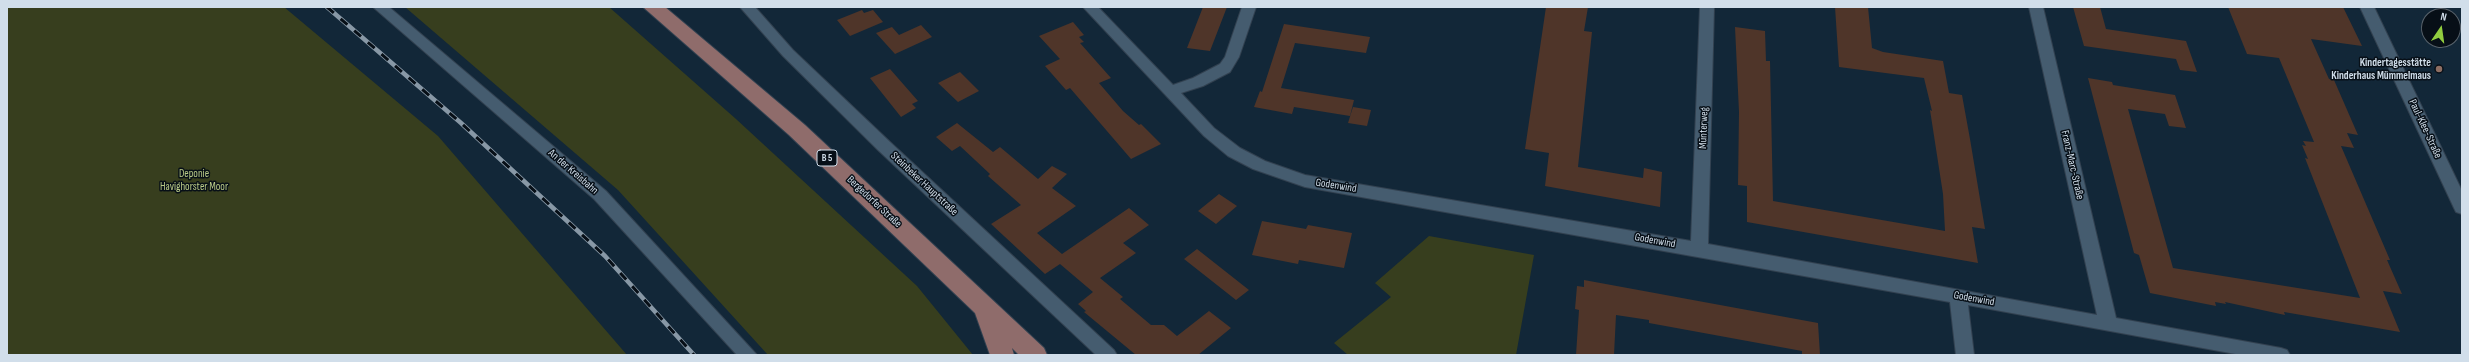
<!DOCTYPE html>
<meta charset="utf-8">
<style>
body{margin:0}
#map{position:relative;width:2469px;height:362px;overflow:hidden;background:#122738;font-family:"Sofia Sans Condensed",sans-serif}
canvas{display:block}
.frame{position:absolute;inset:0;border:8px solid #d1deea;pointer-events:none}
.north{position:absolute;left:2421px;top:8px;width:40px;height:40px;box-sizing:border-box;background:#070f17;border:1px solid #58626b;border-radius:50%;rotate:13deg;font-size:11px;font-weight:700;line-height:16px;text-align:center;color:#d1deea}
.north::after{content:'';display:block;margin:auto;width:14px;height:18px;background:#91cd3f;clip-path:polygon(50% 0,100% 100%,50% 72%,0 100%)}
</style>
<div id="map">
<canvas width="2469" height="362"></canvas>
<div class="frame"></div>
<div class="north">N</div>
</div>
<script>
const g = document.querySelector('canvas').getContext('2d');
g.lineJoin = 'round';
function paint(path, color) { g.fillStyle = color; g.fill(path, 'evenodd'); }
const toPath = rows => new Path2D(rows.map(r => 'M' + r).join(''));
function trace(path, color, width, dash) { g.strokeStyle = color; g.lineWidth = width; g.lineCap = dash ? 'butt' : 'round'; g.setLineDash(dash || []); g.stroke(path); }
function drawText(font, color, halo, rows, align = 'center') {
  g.font = font + ' "Sofia Sans Condensed",sans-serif'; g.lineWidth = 3; g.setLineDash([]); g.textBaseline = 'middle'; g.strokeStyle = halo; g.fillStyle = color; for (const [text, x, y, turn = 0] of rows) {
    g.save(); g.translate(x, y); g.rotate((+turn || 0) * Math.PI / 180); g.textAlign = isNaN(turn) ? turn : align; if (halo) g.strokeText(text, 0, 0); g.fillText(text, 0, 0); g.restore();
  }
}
const green = toPath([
 [7,7,284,7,438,136,627,355,7,355],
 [405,7,609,7,736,119,917,286,973,355,768,355,618,190],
 [1429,236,1534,255,1516,355,1348,355,1334,343,1391,297,1375,283]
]);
const building = toPath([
 [1203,7,1227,7,1210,51,1187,48],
 [1546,7,1588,7,1584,31,1592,32,1578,167,1643,178,1644,168,1662,172,1660,207,1545,186,1549,153,1525,149],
 [1835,7,1868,7,1872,48,1883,52,1943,61,1949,93,1962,95,1970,139,1985,229,1972,227,1978,263,1747,222,1747,186,1738,185,1739,112,1735,27,1765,31,1766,61,1770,61,1773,201,1945,231,1943,194,1930,110,1932,111,1924,78,1839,67],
 [2073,7,2100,7,2106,29,2186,41,2197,72,2180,70,2176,59,2084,46],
 [2228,7,2343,7,2362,46,2311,39,2329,79,2334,80,2358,135,2347,133,2354,148,2341,146,2390,260,2387,260,2402,294,2383,291,2400,332,2284,312,2285,315,2225,302,2226,304,2215,302,2216,306,2150,293,2139,255,2134,253,2088,78,2112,82,2113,85,2175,95,2186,128,2169,126,2165,114,2128,109,2173,268,2360,298,2305,158,2308,159,2302,145,2306,146,2303,141,2314,142,2279,58,2247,54],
 [862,10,864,13,873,10,883,22,850,36,837,20],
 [1073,22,1084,35,1079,37,1084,42,1080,43,1111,78,1099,83,1123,111,1139,125,1141,124,1161,144,1131,159,1070,88,1066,90,1045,66,1060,59,1039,36],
 [1284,24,1370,37,1366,53,1295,43,1281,88,1354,100,1350,116,1294,107,1292,114,1254,107,1260,91,1262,92],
 [921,25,932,37,895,54,876,33,892,27,899,35],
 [890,69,918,101,912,104,916,108,901,117,870,78],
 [960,72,979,91,958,102,938,83],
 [1353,107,1371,110,1367,126,1348,123],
 [957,123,993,152,1000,147,1038,179,1052,166,1067,174,1052,188,1076,206,1037,233,1062,254,1129,208,1149,225,1123,243,1136,253,1100,278,1123,297,1120,299,1151,325,1164,325,1177,336,1209,311,1231,328,1198,355,1136,355,1084,312,1086,311,1078,304,1093,292,1060,264,1045,274,991,224,1021,205,988,176,990,174,960,146,952,151,936,137],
 [1219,194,1237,206,1216,224,1198,211],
 [1262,221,1306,229,1308,225,1352,233,1344,268,1299,260,1298,264,1252,255],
 [1197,249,1249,290,1236,300,1184,259],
 [1584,280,1818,323,1820,355,1802,355,1802,351,1649,323,1649,320,1616,315,1614,355,1576,355,1579,310,1575,309,1577,286,1584,287]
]);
const street = toPath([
 [373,7,389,7,606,191,757,355,737,355,594,199,373,7],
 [740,7,755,7,793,50,890,142,1114,350,1117,355,1096,355,878,150,783,56,740,7],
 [1083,7,1098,7,1173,85,1193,78,1220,64,1225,57,1242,7,1256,7,1239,57,1230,72,1203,86,1181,93,1214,128,1240,148,1265,161,1305,175,1691,241,1700,7,1714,7,1708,244,2097,315,2029,7,2043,7,2116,318,2281,348,2287,350,2290,355,2241,355,1968,305,1974,355,1956,355,1950,302,1305,187,1253,169,1228,156,1204,136,1083,7],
 [2360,7,2374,7,2462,191,2462,214,2456,212,2454,208,2360,7]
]);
const primary = toPath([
 [643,7,665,7,805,125,1044,348,1047,355,1019,355,1012,348,1014,355,990,355,975,313,789,135,643,7]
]);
const rail = toPath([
 [327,7,461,123,605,256,694,355]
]);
const markers = [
 [2439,69,4,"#8d6e63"]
];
const shields = [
 [827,158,20]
];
const shieldNames = [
 ["B 5",827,158]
];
const poiNames = [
 ["Kindertagesstätte",2431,63],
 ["Kinderhaus Mümmelmaus",2431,76]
];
const streetNames = [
 ["Münterweg",1704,128,-88],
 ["Paul-Klee-Straße",2425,129,65],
 ["Franz-Marc-Straße",2072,165,77],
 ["An der Kreisbahn",573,172,41],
 ["Steinbeker Hauptstraße",924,184,43],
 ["Godenwind",1336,186,9],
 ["Bergedorfer Straße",874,202,43],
 ["Godenwind",1655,241,10],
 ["Godenwind",1974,299,10]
];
const parkNames = [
 ["Deponie",194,174],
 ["Havighorster Moor",194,187]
];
paint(green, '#373e1e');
paint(building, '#4f3529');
trace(street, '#324150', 2);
trace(primary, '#324150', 2);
paint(street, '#455c6f');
paint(primary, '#8f6c6b');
trace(rail, '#8898a6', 4.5);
trace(rail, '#070f17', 3, [9]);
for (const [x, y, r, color] of markers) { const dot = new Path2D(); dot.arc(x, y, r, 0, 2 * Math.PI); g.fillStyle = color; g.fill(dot); trace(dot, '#070f17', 1.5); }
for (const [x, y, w] of shields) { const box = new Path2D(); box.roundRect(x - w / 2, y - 8, w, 16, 3); g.fillStyle = '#070f17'; g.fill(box); trace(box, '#d1deea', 1); }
drawText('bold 10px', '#d1deea', null, shieldNames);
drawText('bold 11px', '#d1deea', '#070f17', poiNames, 'right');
drawText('11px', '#d1deea', '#070f17', streetNames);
drawText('11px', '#b9ca87', '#070f17', parkNames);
</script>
